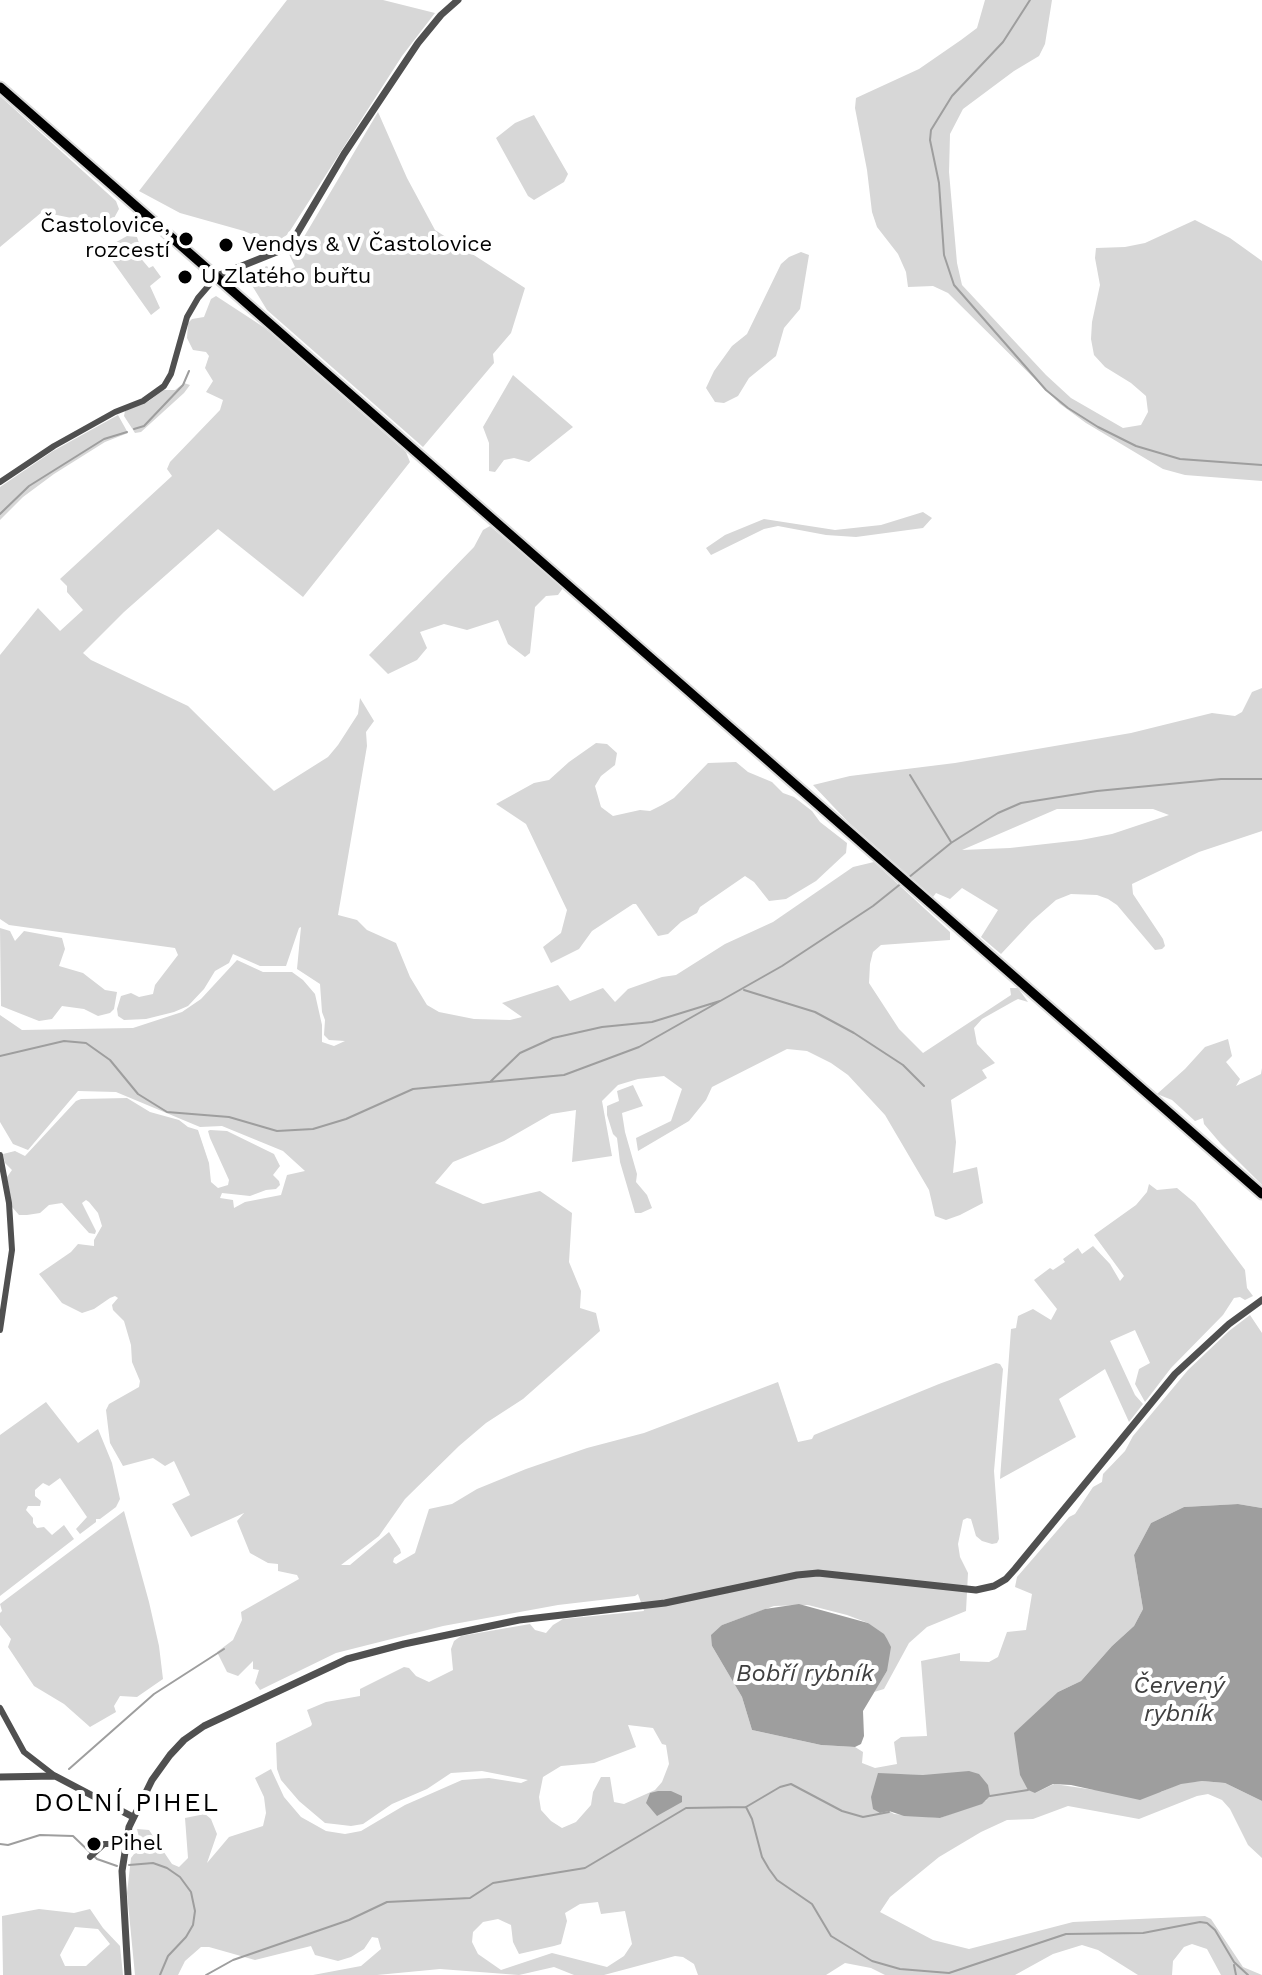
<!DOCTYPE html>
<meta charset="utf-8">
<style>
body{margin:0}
canvas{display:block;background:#fff}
</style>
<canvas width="1262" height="1975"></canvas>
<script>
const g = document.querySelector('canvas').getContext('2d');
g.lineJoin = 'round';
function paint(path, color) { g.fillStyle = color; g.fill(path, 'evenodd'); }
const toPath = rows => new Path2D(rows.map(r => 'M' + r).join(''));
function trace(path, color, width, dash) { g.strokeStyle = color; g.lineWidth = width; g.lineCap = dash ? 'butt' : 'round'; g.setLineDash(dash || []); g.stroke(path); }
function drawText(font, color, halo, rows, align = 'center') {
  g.font = font + ' "Work Sans",sans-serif'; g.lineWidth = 8; g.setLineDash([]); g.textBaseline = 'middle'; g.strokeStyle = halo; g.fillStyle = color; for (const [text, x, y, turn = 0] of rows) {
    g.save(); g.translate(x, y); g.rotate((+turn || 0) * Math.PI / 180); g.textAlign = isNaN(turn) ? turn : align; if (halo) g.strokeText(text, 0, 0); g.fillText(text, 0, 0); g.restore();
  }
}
const green = toPath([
 [287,0,383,0,435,13,402,56,288,234,275,244,244,231,180,213,139,191],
 [985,0,1052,0,1045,44,1039,56,1014,71,963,109,950,134,949,172,957,263,962,285,1046,375,1071,398,1123,428,1141,425,1148,412,1146,396,1131,383,1105,367,1094,355,1091,339,1092,322,1100,285,1095,258,1096,248,1125,247,1145,243,1195,220,1230,238,1262,261,1262,481,1185,475,1163,469,1086,423,1060,404,948,293,933,286,908,287,906,272,898,254,877,227,872,212,867,170,855,108,856,98,919,69,961,40,977,28],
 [0,96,116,201,119,209,113,220,96,223,42,212,0,247],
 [378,112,407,178,435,230,525,288,511,333,493,354,494,363,423,447,267,310,245,274,267,266,275,277,295,267,289,254,295,252],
 [534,115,568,174,564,182,534,200,528,196,496,138,515,123],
 [127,236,137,237,139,243,135,245,138,255,149,268,153,266,161,277,150,286,160,308,151,315,104,249],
 [801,252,809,255,800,309,784,328,776,356,749,378,738,396,724,403,715,402,706,388,714,371,732,346,747,334,781,264,789,257],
 [216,296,265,328,406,452,410,462,303,597,218,529,124,612,83,653,91,660,188,706,274,791,328,757,338,745,358,714,360,698,374,721,366,732,367,746,338,915,357,920,367,930,396,943,410,977,427,1005,439,1012,474,1019,510,1020,522,1017,502,1003,558,985,570,1001,603,988,615,1002,628,989,662,977,676,975,725,944,773,922,853,867,874,862,950,932,950,940,881,945,873,952,870,964,869,983,899,1029,923,1053,1011,995,1010,988,1018,988,1028,1002,1018,999,1014,1001,982,1019,974,1028,977,1044,995,1063,982,1070,987,1078,951,1100,956,1142,953,1173,977,1167,983,1203,960,1215,946,1220,935,1216,929,1190,885,1115,848,1075,831,1063,807,1051,787,1049,712,1087,706,1100,689,1121,638,1151,636,1138,671,1121,682,1089,664,1076,638,1079,618,1085,602,1101,612,1156,572,1162,576,1110,551,1114,504,1141,453,1162,435,1183,483,1204,540,1191,572,1213,569,1262,581,1291,580,1308,596,1313,600,1331,523,1399,486,1423,459,1446,405,1499,379,1536,341,1565,350,1565,389,1532,400,1549,401,1553,394,1558,393,1562,396,1564,415,1553,429,1509,452,1504,477,1489,526,1469,587,1448,644,1433,778,1382,798,1442,812,1439,814,1435,939,1384,996,1363,1000,1364,1003,1369,994,1471,999,1539,997,1543,992,1544,982,1541,976,1536,971,1519,967,1518,963,1520,958,1544,960,1557,968,1573,966,1611,927,1627,909,1643,884,1689,874,1692,887,1671,868,1623,847,1615,808,1605,774,1606,722,1625,712,1646,742,1697,752,1730,821,1745,855,1747,863,1752,862,1763,875,1768,897,1764,894,1742,901,1737,927,1736,921,1661,960,1653,960,1661,989,1662,998,1657,1007,1632,1026,1630,1032,1594,1015,1587,1017,1577,1069,1517,1075,1514,1093,1487,1102,1482,1103,1474,1125,1451,1133,1436,1188,1370,1229,1331,1250,1315,1262,1333,1262,1508,1238,1504,1184,1507,1151,1523,1134,1555,1143,1609,1134,1626,1112,1646,1081,1681,1058,1692,1035,1793,1054,1784,1095,1790,1161,1792,1181,1783,1202,1781,1225,1783,1262,1801,1262,1858,1248,1845,1230,1809,1222,1800,1208,1794,1197,1796,1139,1819,1068,1806,1033,1819,1007,1820,981,1832,939,1857,890,1897,880,1912,933,1940,969,1949,1073,1922,1205,1916,1211,1919,1243,1967,1262,1975,1221,1975,1207,1949,1192,1944,1184,1947,1173,1961,1172,1975,1138,1975,1098,1950,1082,1945,1053,1954,1015,1975,885,1975,871,1968,845,1963,826,1975,698,1975,694,1964,683,1957,675,1956,604,1975,574,1975,554,1967,519,1975,440,1969,377,1975,313,1975,361,1966,381,1949,378,1938,372,1937,364,1949,351,1957,338,1961,315,1955,311,1946,255,1960,209,1947,201,1947,185,1961,178,1975,135,1975,127,1893,131,1858,141,1845,137,1829,149,1830,172,1864,179,1867,188,1858,185,1818,205,1814,211,1819,217,1834,207,1863,229,1837,263,1826,266,1813,264,1797,255,1778,271,1769,284,1797,301,1817,326,1831,345,1834,361,1831,405,1805,462,1780,489,1778,521,1783,528,1780,482,1771,451,1773,427,1789,392,1804,363,1824,351,1826,334,1824,325,1823,299,1801,281,1780,277,1769,276,1743,311,1726,312,1724,307,1710,326,1702,360,1696,360,1689,404,1667,409,1668,416,1676,429,1682,453,1670,451,1649,454,1641,461,1636,530,1624,535,1630,546,1633,553,1625,563,1619,644,1611,638,1594,635,1596,558,1605,443,1626,336,1653,260,1690,255,1683,259,1670,253,1669,253,1661,238,1676,227,1672,217,1652,233,1640,242,1620,241,1612,299,1579,297,1575,278,1571,278,1564,268,1563,250,1553,237,1521,244,1513,191,1537,172,1504,190,1495,174,1461,165,1466,153,1458,123,1466,110,1443,106,1410,109,1404,139,1387,140,1381,132,1362,131,1345,124,1321,113,1310,112,1305,118,1298,115,1296,110,1298,94,1309,82,1313,62,1303,39,1274,71,1252,78,1244,94,1246,94,1240,102,1226,98,1213,89,1202,86,1200,82,1203,96,1231,95,1234,89,1233,62,1203,49,1205,40,1213,27,1215,19,1215,12,1207,7,1177,12,1170,5,1163,3,1154,15,1151,25,1156,76,1101,81,1099,127,1098,150,1112,179,1120,188,1127,198,1130,209,1163,211,1182,218,1188,228,1185,229,1180,210,1138,208,1131,210,1130,227,1131,274,1154,280,1166,273,1175,279,1181,280,1185,276,1189,266,1190,250,1196,222,1193,220,1198,233,1200,234,1208,245,1202,281,1195,287,1175,305,1171,283,1151,222,1126,200,1127,116,1092,78,1091,28,1150,13,1144,0,1122,0,1015,22,1030,133,1028,182,1012,201,999,237,960,263,972,292,972,303,980,315,994,322,1025,322,1042,334,1046,345,1041,329,1040,324,1035,325,1020,322,1012,320,984,297,969,301,927,299,928,286,966,260,966,233,954,229,963,215,971,204,989,188,1006,174,1012,146,1019,124,1020,118,1016,117,1009,121,996,131,993,139,997,153,994,155,985,178,955,175,948,9,925,0,919,0,655,38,608,60,631,83,610,67,592,67,586,60,579,172,476,167,469,170,462,220,410,223,400,206,392,213,381,205,368,209,356,206,352,193,350,187,338,188,323,192,319,204,317,211,299],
 [628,1725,653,1728,662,1744,666,1745,669,1764,662,1782,655,1790,624,1804,614,1802,610,1777,601,1777,593,1792,591,1805,576,1822,562,1828,551,1821,541,1810,539,1797,543,1777,561,1766,594,1763,636,1747],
 [878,1774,923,1775,987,1800,940,1818,894,1814,889,1811],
 [598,1902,601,1914,625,1911,632,1944,624,1956,607,1967,552,1953,501,1970,478,1954,472,1942,473,1932,483,1922,498,1919,511,1925,513,1942,519,1954,554,1946,561,1944,567,1921,565,1913,580,1904],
 [513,375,573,427,529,462,514,458,504,460,495,472,489,471,489,443,483,427],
 [184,383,190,385,184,393,141,432,135,433,124,416,125,411,149,401,163,390,175,390],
 [118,415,128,433,105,442,54,474,23,497,0,520,0,487,53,451],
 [923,512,932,518,923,528,856,537,826,535,778,526,764,529,711,555,706,548,725,535,764,519,835,530,881,525],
 [490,526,563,588,558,595,546,596,535,607,530,653,525,657,508,644,498,620,467,630,444,624,420,632,427,648,417,660,388,674,369,655,474,547,483,530],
 [1262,688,1262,831,1199,852,1132,884,1133,894,1163,939,1165,946,1162,949,1155,950,1117,905,1108,899,1097,895,1071,894,1056,900,1032,921,1001,954,981,937,998,910,962,888,950,899,936,893,933,897,848,822,813,785,850,776,955,763,1131,733,1212,713,1235,716,1242,712,1252,692],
 [1057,809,1153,809,1169,815,1112,834,1081,840,1010,848,962,850],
 [596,743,607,744,617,753,615,765,601,776,595,786,601,807,613,816,640,810,650,811,662,805,674,798,708,763,736,762,748,772,772,782,783,793,794,797,812,811,820,822,847,843,846,853,816,881,786,899,769,901,754,882,745,876,700,907,697,913,681,922,668,934,658,936,636,904,633,904,592,931,579,949,551,963,543,947,561,933,567,910,526,824,496,804,534,783,549,780,569,762],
 [0,928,10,931,15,941,24,931,62,938,65,949,59,966,83,973,105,990,117,992,114,1009,110,1013,98,1016,84,1009,62,1006,52,1019,39,1021,1,1006],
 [1228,1039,1232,1056,1226,1062,1240,1079,1236,1086,1261,1074,1262,1068,1262,1185,1221,1144,1204,1124,1203,1118,1195,1121,1172,1100,1157,1094,1185,1069,1205,1047],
 [633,1085,643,1106,622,1113,625,1132,637,1174,636,1182,647,1195,652,1208,641,1213,635,1213,620,1162,617,1138,613,1134,607,1115,607,1106,619,1101,617,1091],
 [1149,1184,1157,1190,1177,1188,1195,1203,1245,1270,1247,1288,1253,1296,1245,1300,1240,1297,1234,1298,1223,1315,1171,1368,1145,1402,1135,1384,1139,1369,1150,1363,1135,1330,1110,1341,1135,1395,1143,1404,1129,1422,1105,1369,1059,1399,1076,1437,1000,1479,1011,1329,1016,1328,1018,1316,1033,1309,1051,1320,1057,1309,1034,1280,1050,1268,1053,1270,1065,1262,1063,1259,1078,1248,1082,1254,1093,1246,1110,1264,1120,1281,1124,1276,1094,1235,1136,1205,1147,1192],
 [46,1402,78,1443,98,1429,112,1463,120,1499,116,1507,100,1519,96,1519,96,1522,80,1534,76,1529,87,1517,60,1478,49,1486,43,1483,35,1490,35,1496,41,1501,40,1506,28,1506,26,1510,33,1518,33,1523,37,1528,44,1527,52,1535,64,1525,74,1539,0,1596,0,1435],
 [124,1511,149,1602,159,1646,163,1679,137,1697,120,1696,114,1706,116,1712,90,1727,64,1704,34,1686,8,1647,11,1639,0,1625,0,1613,2,1611,0,1604],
 [39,1909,74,1913,90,1909,103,1928,120,1946,123,1975,3,1975,2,1916],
 [75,1927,98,1929,110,1944,86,1966,65,1966,60,1955]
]);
const water = toPath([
 [1238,1504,1262,1508,1262,1801,1225,1783,1202,1781,1181,1784,1140,1800,1071,1785,1053,1784,1035,1793,1028,1790,1020,1775,1014,1733,1058,1692,1081,1681,1112,1646,1134,1626,1143,1609,1134,1555,1151,1523,1184,1507],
 [799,1604,868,1623,884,1634,887,1639,891,1647,887,1671,863,1711,864,1736,861,1744,855,1747,821,1745,752,1730,742,1697,712,1646,711,1635,722,1625,765,1609],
 [969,1771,979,1774,988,1785,990,1796,982,1804,940,1818,904,1816,889,1811,880,1813,873,1809,871,1797,878,1773,923,1775],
 [658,1791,671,1791,682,1796,682,1802,657,1816,646,1803,650,1793]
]);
const stream = toPath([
 [1030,0,1003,42,952,96,931,130,930,140,939,183,944,255,954,285,1046,390,1068,408,1098,427,1136,446,1180,459,1262,465],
 [134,429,144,426,183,385,189,371],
 [0,514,29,486,104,439,127,432],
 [910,775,951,842],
 [908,878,951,843,998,813,1021,803,1097,791,1221,779,1262,779],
 [744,990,815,1012,854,1033,903,1065,924,1086],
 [0,1056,64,1041,86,1043,110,1060,138,1094,167,1112,229,1117,277,1131,313,1129,346,1119,413,1089,564,1075,639,1047,782,966,873,906,903,882],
 [490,1082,520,1053,553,1038,602,1027,652,1022,720,1001],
 [69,1769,154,1694,224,1649],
 [990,1796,1028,1790],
 [746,1807,752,1819,762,1857,769,1869,777,1880,812,1904,831,1936,872,1961,900,1969,949,1973,1066,1934,1143,1933,1200,1922,1207,1923,1215,1930,1234,1962,1248,1975],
 [0,1844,8,1845,40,1835,73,1836,97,1859,117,1866],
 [129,1865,153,1863,167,1868,180,1877,191,1892,195,1911,193,1925,186,1937,168,1956,160,1975],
 [1234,1965,1236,1975],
 [206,1975,233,1960,349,1920,387,1902,470,1898,493,1883,585,1868,686,1808,746,1807,780,1787,791,1784,842,1811,863,1817,889,1812]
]);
const minor = toPath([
 [0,482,54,446,115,412,143,401,164,386,171,374,187,317,198,298,217,276],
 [0,1155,9,1203,12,1250,0,1330],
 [0,1708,24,1752,55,1776],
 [90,1857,104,1844,125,1844]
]);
const tertiary = toPath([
 [217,276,284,249,292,242,344,154,418,43,441,15,458,0],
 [0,1777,55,1776,133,1817],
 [128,1975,122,1871,129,1827,152,1780,170,1755,184,1740,204,1726,347,1659,404,1644,519,1620,665,1603,797,1575,818,1573,976,1590,994,1586,1006,1579,1015,1569,1175,1374,1229,1324,1262,1300]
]);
const primary = toPath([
 [0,87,1262,1194]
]);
const markers = [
 [186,239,8,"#000"],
 [226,245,8,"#000"],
 [185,277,8,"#000"],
 [94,1844,8,"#000"]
];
const poiNames = [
 ["Častolovice,",170,226,"right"],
 ["rozcestí",170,251,"right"],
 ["Vendys & V Častolovice",242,245],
 ["U Zlatého buřtu",201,277],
 ["Pihel",110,1844]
];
const waterNames = [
 ["Bobří rybník",805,1674],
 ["Červený",1179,1686],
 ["rybník",1179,1714]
];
const quarterNames = [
 ["DOLNÍ PIHEL",127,1803]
];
paint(green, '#d7d7d7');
paint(water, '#9e9e9e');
trace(stream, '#9e9e9e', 2);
trace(primary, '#dbdbdb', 13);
trace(minor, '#505050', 6);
trace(tertiary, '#505050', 7);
trace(primary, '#000', 9);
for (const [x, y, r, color] of markers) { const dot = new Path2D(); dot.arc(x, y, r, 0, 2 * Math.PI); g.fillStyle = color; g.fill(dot); trace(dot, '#fff', 3); }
drawText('22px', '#000', '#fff', poiNames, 'left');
drawText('italic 24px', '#3f3f3f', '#fff', waterNames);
g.letterSpacing = '2px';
drawText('26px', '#000', '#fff', quarterNames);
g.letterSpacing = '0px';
</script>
